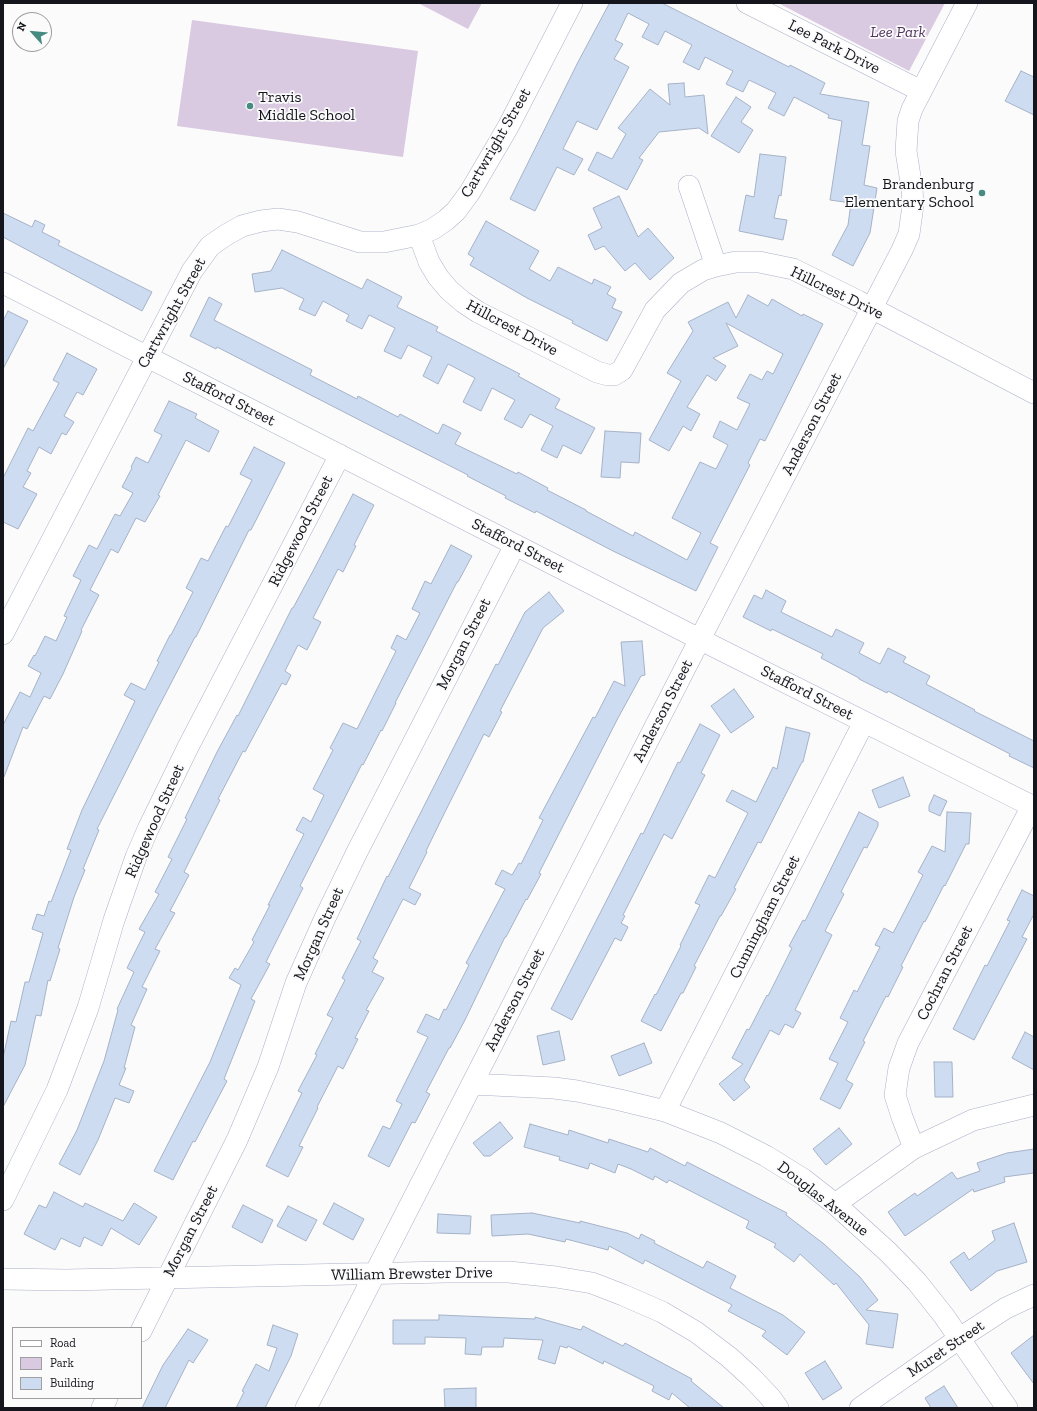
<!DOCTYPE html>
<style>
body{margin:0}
#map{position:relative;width:1037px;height:1411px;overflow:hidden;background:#fbfbfb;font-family:"Zilla Slab",serif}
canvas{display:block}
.frame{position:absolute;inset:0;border:4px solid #14151d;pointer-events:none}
.legend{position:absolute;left:12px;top:1327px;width:130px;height:72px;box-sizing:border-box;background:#fbfbfb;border:1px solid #9f9fa2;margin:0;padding:5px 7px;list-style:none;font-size:12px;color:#14151d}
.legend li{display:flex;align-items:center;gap:8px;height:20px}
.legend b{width:20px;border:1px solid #9f9fa2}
.north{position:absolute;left:12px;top:12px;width:40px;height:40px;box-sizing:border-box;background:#fbfbfb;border:1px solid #9f9fa2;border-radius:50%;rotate:297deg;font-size:11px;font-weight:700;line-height:16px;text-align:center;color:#14151d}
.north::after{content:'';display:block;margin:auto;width:14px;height:18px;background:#458b81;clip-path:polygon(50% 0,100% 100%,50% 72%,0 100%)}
</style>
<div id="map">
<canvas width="1037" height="1411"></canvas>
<div class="frame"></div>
<ul class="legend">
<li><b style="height:5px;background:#fff"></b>Road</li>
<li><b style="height:11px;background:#d9c9e1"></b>Park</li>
<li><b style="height:11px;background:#cedcf1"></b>Building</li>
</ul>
<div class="north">N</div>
</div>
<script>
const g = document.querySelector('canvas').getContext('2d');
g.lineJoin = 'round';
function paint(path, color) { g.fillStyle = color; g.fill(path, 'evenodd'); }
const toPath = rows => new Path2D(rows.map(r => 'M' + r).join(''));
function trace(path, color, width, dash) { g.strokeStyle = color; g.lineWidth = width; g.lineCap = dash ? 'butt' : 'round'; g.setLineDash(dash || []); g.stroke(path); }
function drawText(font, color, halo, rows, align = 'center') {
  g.font = font + ' "Zilla Slab",serif'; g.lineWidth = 3.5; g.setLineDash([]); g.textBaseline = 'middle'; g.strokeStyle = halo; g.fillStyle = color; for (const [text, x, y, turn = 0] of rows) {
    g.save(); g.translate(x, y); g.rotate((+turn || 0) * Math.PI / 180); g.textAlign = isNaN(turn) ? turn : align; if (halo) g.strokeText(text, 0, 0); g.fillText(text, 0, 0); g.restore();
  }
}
const green = toPath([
 [418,3,482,3,468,29],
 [778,3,945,3,909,71],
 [192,20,418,51,403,157,177,126]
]);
const building = toPath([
 [608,3,662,3,789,67,790,65,825,83,820,94,869,102,862,145,870,146,864,185,877,188,870,233,853,266,832,255,848,225,851,203,830,200,842,121,828,118,829,115,794,97,784,116,768,108,776,93,749,80,743,92,726,84,733,71,705,57,699,70,683,62,692,45,665,31,658,45,642,37,649,24,628,13,615,40,623,44,614,59,629,67,597,130,577,121,563,149,583,159,574,175,557,167,535,211,510,199,578,62,609,4,608,3],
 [1021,71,1034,77,1034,115,1005,101,1021,71],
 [684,83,685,97,704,95,708,134,699,128,659,132,639,158,643,160,627,190,588,170,597,152,612,159,626,134,618,128,650,89,670,105,668,84,684,83],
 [736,97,751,107,741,122,753,130,739,153,711,136,736,97],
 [760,154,786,157,781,196,779,195,774,218,787,220,783,240,739,231,746,195,754,197,760,154],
 [619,196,638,237,648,228,674,258,650,280,635,263,625,271,604,246,595,250,588,235,602,228,593,208,619,196],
 [3,213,32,227,35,220,45,225,42,232,60,241,58,245,152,292,142,311,3,237,3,213],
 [486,221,539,251,529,269,550,281,558,267,592,284,594,279,611,287,607,294,616,299,612,308,622,312,607,341,572,323,573,321,527,298,470,265,474,258,468,254,486,221],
 [282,250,362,289,367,279,402,297,397,307,438,327,436,331,520,374,518,376,560,399,555,408,595,428,581,454,563,445,557,458,541,450,553,426,530,414,522,428,504,419,515,400,492,388,481,411,463,402,475,378,448,364,438,384,423,376,432,357,408,345,401,359,384,351,395,328,369,315,362,329,346,321,349,315,323,301,315,316,299,309,304,299,282,288,255,292,252,274,271,271,282,250],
 [748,295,768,306,772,299,802,316,803,314,823,324,765,441,760,439,748,463,750,465,710,543,718,547,696,591,613,551,536,511,535,513,505,498,506,496,467,476,468,475,379,430,217,347,216,349,190,336,209,297,222,304,214,320,312,370,310,375,357,399,358,396,398,417,400,414,438,434,443,424,461,433,455,444,517,474,518,472,548,488,547,490,586,510,586,511,633,536,635,532,687,560,701,533,672,518,700,462,716,469,728,445,713,437,720,421,737,430,750,404,737,398,750,374,762,380,767,371,773,374,783,354,726,323,738,346,713,358,726,366,716,381,707,375,687,407,700,414,691,431,683,426,669,451,649,440,681,381,667,373,693,331,688,322,728,302,736,318,748,295],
 [8,311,28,321,3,369,3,321,8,311],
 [67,353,97,369,83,395,77,392,64,416,74,422,66,435,62,433,51,454,39,447,27,471,31,473,23,487,37,494,18,529,3,522,3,478,28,428,33,431,59,383,53,380,67,353],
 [169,401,197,414,195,418,219,431,209,452,186,440,158,495,160,496,145,522,136,518,118,553,111,549,90,590,99,595,81,630,82,631,63,674,50,699,44,696,27,729,23,727,4,777,3,776,3,725,20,692,30,697,41,673,28,666,34,655,35,656,45,636,56,641,67,617,64,616,81,580,73,576,89,545,97,549,115,514,120,516,133,493,122,487,132,468,131,467,136,457,148,463,162,435,154,431,169,401],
 [605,431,641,433,639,463,621,462,620,478,601,477,605,431],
 [254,447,285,463,251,530,249,530,196,637,195,637,156,712,97,829,99,830,83,869,85,870,74,897,58,948,60,949,50,981,48,980,41,1016,36,1015,25,1065,3,1107,3,1058,11,1021,16,1022,25,982,29,982,43,933,32,929,37,914,44,916,49,901,51,902,71,850,67,849,82,810,135,701,124,695,131,683,145,690,159,662,157,661,170,635,171,635,193,592,186,588,201,558,208,561,226,526,228,527,252,480,240,474,254,447],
 [353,494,374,505,354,545,356,546,343,572,338,569,313,618,321,622,307,650,298,645,285,671,291,675,286,685,282,683,245,752,243,751,218,799,220,800,184,872,189,875,170,911,175,913,155,949,160,951,142,987,147,989,131,1025,135,1027,124,1068,126,1068,119,1085,134,1091,129,1103,115,1098,98,1140,80,1175,59,1164,77,1130,104,1061,118,1010,117,1009,134,972,127,968,145,932,139,929,159,894,155,892,172,859,168,857,187,819,185,818,217,752,237,715,238,716,292,608,293,608,313,571,353,494],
 [451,545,472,556,458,582,457,582,395,703,396,703,382,731,381,730,363,765,362,764,300,886,303,888,266,962,270,964,251,999,255,1001,224,1079,227,1081,195,1142,193,1141,173,1180,154,1171,210,1062,241,985,229,978,235,968,238,970,254,942,252,940,270,905,268,905,304,834,296,830,303,817,311,822,324,795,313,789,333,750,330,748,343,723,357,729,396,651,391,648,397,635,406,640,420,613,412,609,425,581,431,584,451,545],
 [766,590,786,601,781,612,832,637,836,629,864,643,859,653,880,664,888,648,906,657,903,662,930,676,926,684,975,710,974,711,1034,741,1034,768,1009,756,1010,754,888,691,887,693,859,679,859,678,821,658,823,654,772,629,771,631,743,617,754,595,762,599,766,590],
 [549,592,564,611,543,628,500,711,502,712,489,737,484,734,444,814,426,851,427,852,409,888,421,894,415,905,403,899,373,958,378,961,372,972,384,978,366,1010,369,1011,355,1038,358,1039,343,1069,338,1066,317,1107,318,1108,299,1146,303,1147,288,1177,266,1166,302,1093,298,1091,317,1055,315,1054,333,1018,327,1015,345,980,342,978,361,941,357,939,387,876,388,877,496,664,498,665,525,612,549,592],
 [642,641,645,675,641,676,618,718,539,873,541,874,527,900,526,899,506,937,505,937,465,1020,450,1048,449,1048,426,1092,430,1094,415,1123,412,1122,389,1167,368,1156,383,1126,390,1129,402,1104,396,1101,428,1037,417,1032,426,1014,439,1020,444,1009,446,1010,469,965,466,963,505,889,495,884,502,870,512,875,519,863,521,864,543,820,539,818,555,788,593,717,595,718,614,681,625,686,621,642,642,641],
 [734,689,754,717,731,733,711,706,734,689],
 [700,724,720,735,701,773,705,775,672,839,664,834,623,915,625,916,621,923,628,927,621,941,615,938,572,1020,551,1009,641,833,643,834,678,762,680,763,700,724],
 [786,727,810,733,803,762,802,762,761,843,758,842,734,888,736,889,721,916,720,916,694,966,696,967,683,993,681,993,661,1031,641,1021,655,994,656,995,681,946,680,945,700,905,695,903,709,875,715,878,748,813,726,801,732,790,756,802,773,767,777,769,786,727],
 [903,777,910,796,879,808,872,790,903,777],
 [934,795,947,801,940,816,929,811,929,806,934,795],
 [859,812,878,822,878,826,867,848,864,847,841,892,844,894,825,931,832,935,795,1010,801,1013,793,1028,785,1024,779,1035,770,1030,744,1080,750,1087,734,1101,719,1084,743,1064,732,1058,747,1029,749,1030,767,995,768,996,792,948,789,946,803,920,805,921,859,812],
 [947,812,971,813,969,844,966,844,945,886,944,885,925,922,924,921,901,966,903,967,888,997,886,996,863,1041,865,1042,846,1080,853,1084,840,1109,820,1099,838,1063,829,1059,848,1022,840,1018,854,990,857,992,880,947,875,945,884,928,893,933,900,920,923,875,918,872,932,846,945,852,947,812],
 [1022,890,1034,896,1034,914,1022,937,1027,939,974,1040,953,1029,985,965,987,966,1010,921,1007,920,1022,890],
 [559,1031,565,1060,543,1065,537,1036,559,1031],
 [1025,1032,1034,1037,1034,1070,1012,1058,1025,1032],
 [644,1043,652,1063,619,1076,611,1056,644,1043],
 [934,1062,952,1062,953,1097,935,1097,934,1062],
 [500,1122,513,1138,490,1156,484,1156,473,1143,500,1122],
 [530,1124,568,1135,569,1130,608,1143,609,1139,648,1152,650,1148,685,1166,687,1162,787,1213,786,1215,824,1244,860,1277,878,1300,866,1310,898,1314,893,1348,866,1344,869,1325,836,1283,834,1285,800,1254,794,1262,774,1247,776,1244,746,1228,749,1221,669,1180,667,1183,655,1176,653,1180,631,1169,618,1164,615,1173,590,1163,588,1169,559,1160,560,1157,524,1147,530,1124],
 [839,1128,852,1144,826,1165,813,1149,839,1128],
 [1034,1149,1034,1173,1004,1177,1005,1182,974,1192,973,1189,905,1236,888,1212,915,1193,917,1196,952,1172,957,1179,980,1171,977,1163,1007,1153,1034,1149],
 [54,1192,83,1207,85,1203,123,1221,134,1203,157,1217,139,1245,111,1228,102,1246,84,1237,80,1247,61,1238,55,1250,24,1234,39,1205,46,1208,54,1192],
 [334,1203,364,1219,353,1240,323,1224,334,1203],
 [243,1205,273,1220,262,1243,232,1227,243,1205],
 [288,1206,317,1220,306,1241,277,1226,288,1206],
 [532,1213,580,1223,580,1221,627,1233,639,1239,641,1234,655,1241,654,1243,703,1268,707,1261,736,1276,730,1288,783,1315,805,1332,787,1355,762,1336,766,1331,728,1311,732,1305,645,1260,643,1264,609,1246,608,1250,566,1239,565,1242,528,1234,492,1236,491,1215,532,1213],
 [438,1214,471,1216,470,1234,437,1233,438,1214],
 [1014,1223,1027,1262,997,1271,971,1291,950,1262,964,1252,969,1260,995,1240,992,1231,1014,1223],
 [439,1315,535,1319,535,1317,581,1330,583,1326,623,1346,625,1343,692,1379,691,1381,724,1408,690,1408,672,1393,669,1400,652,1391,654,1386,604,1361,603,1364,568,1346,567,1348,560,1346,555,1364,538,1359,543,1340,504,1338,503,1347,482,1347,481,1355,465,1354,466,1338,425,1337,425,1344,393,1344,393,1320,439,1320,439,1315],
 [273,1325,298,1334,291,1356,265,1408,236,1408,244,1392,242,1391,256,1364,269,1371,277,1348,267,1345,273,1325],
 [188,1329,208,1340,193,1363,189,1360,165,1408,142,1408,163,1365,188,1329],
 [1034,1335,1034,1384,1011,1353,1034,1335],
 [825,1361,842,1388,823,1400,805,1373,825,1361],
 [944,1386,958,1408,931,1408,925,1398,944,1386],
 [476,1388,476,1408,445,1408,444,1389,476,1388]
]);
const minor = toPath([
 [747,3,921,91],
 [689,186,716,266],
 [419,235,429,262,438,277,449,290,463,302,478,312,597,372,608,375,614,375,622,370,655,310,681,283,703,270,716,266,736,262,759,262,793,269,858,301,1034,393],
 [3,283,713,646,1034,807],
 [3,634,192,271,210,246,226,235,242,226,261,221,278,219,298,222,360,242,384,242,419,235,433,229,446,220,456,211,470,192,508,127,572,3],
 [472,1084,554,1088,577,1091,620,1100,665,1111,721,1133,766,1156,803,1179,835,1204,888,1252,917,1282,944,1316,1007,1408],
 [665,1111,864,722],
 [914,1148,902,1117,895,1095,899,1068,908,1043,1032,806],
 [3,1200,57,1090,88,1008,114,920,136,857,148,829,188,747,340,455],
 [835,1204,914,1148,973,1120,1034,1105],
 [3,1279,66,1280,447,1272,509,1272,556,1277,592,1283,623,1295,662,1312,696,1332,729,1357,751,1377,770,1397,778,1408],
 [141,1331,237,1140,268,1067,296,983,325,918,357,852,515,545],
 [102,1408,107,1398],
 [306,1408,700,639,902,250,909,234,913,205,912,189,906,151,908,121,912,109,967,3],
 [860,1408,960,1338,1006,1308,1034,1295]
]);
const markers = [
 [250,106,4,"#458b81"],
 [982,193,4,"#458b81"]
];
const parkNames = [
 ["Lee Park",898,32]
];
const streetNames = [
 ["Lee Park Drive",834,47,27],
 ["Cartwright Street",496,143,-60],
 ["Hillcrest Drive",837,293,26],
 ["Cartwright Street",172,313,-61],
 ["Hillcrest Drive",512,328,28],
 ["Stafford Street",229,399,27],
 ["Anderson Street",812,424,-63],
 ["Ridgewood Street",301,531,-63],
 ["Stafford Street",518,546,27],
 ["Morgan Street",464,644,-63],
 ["Stafford Street",807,693,27],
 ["Anderson Street",663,711,-63],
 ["Ridgewood Street",155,821,-66],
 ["Cunningham Street",765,917,-63],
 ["Morgan Street",319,934,-66],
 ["Cochran Street",945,973,-63],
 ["Anderson Street",515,1000,-63],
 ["Douglas Avenue",823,1199,38],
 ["Morgan Street",191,1231,-63],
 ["William Brewster Drive",412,1274,-1],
 ["Muret Street",946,1349,-34]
];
const poiNames = [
 ["Travis",258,97],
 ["Middle School",258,115],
 ["Brandenburg",974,184,"right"],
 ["Elementary School",974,202,"right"]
];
paint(green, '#d9c9e1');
paint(building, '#cedcf1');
trace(building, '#a5b2c7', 1);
trace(minor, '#abb0c7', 22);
trace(minor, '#fff', 21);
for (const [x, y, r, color] of markers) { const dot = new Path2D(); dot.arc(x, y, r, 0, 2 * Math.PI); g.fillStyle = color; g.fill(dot); trace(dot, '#fbfbfb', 1.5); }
drawText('italic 16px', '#52365f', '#fbfbfb', parkNames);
drawText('16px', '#14151d', '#fbfbfb', streetNames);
drawText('16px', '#14151d', '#fbfbfb', poiNames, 'left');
</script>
